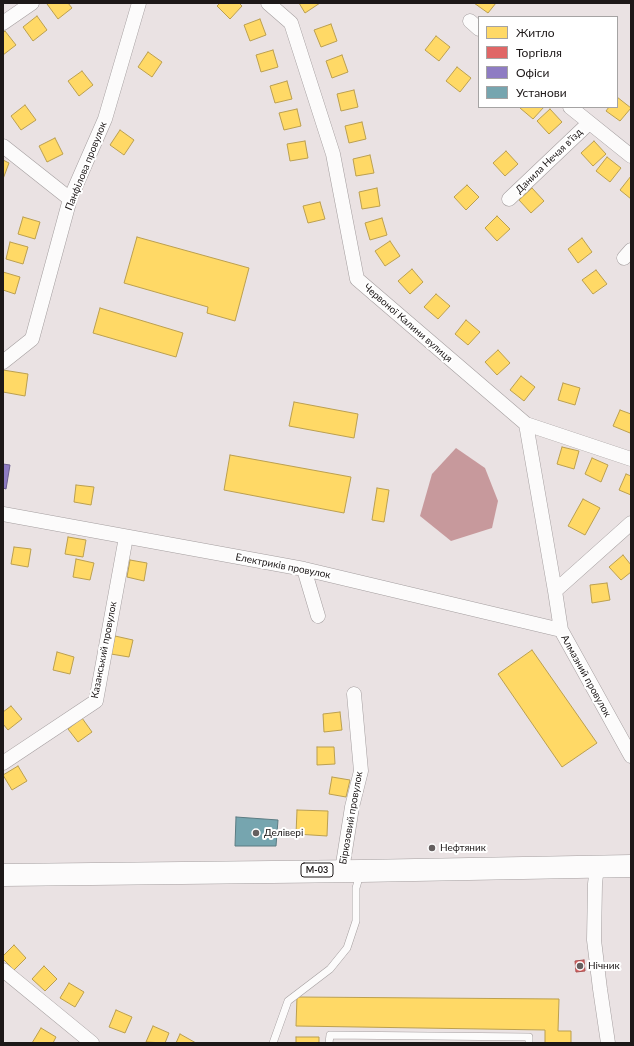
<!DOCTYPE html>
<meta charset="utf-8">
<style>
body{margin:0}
#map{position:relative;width:634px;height:1046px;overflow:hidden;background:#eae2e3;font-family:Lato,sans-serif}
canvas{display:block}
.frame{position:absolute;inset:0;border:4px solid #1d1818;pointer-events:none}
.legend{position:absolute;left:478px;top:16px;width:140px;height:92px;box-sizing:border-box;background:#fff;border:1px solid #a5a3a3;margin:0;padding:5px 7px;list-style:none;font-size:12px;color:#1d1818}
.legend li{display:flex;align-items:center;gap:8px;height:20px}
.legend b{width:20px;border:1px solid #a5a3a3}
</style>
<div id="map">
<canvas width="634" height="1046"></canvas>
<div class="frame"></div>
<ul class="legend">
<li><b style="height:11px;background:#ffd966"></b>Житло</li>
<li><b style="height:11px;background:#e06666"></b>Торгівля</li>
<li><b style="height:11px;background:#8e7cc3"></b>Офіси</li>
<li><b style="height:11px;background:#76a5af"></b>Установи</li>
</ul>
</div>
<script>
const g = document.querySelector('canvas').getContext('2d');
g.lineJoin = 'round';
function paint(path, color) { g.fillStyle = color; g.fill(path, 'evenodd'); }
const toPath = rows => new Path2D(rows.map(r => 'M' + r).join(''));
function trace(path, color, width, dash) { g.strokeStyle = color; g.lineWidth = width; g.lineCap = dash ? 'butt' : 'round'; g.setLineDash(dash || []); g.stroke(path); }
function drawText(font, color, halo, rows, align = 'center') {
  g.font = font + ' Lato,sans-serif'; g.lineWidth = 4; g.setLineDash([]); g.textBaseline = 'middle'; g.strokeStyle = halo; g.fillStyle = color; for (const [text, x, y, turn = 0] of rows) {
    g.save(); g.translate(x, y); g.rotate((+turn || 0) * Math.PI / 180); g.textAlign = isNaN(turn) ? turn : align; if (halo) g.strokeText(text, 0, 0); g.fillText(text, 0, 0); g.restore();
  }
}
const water = toPath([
 [456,448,485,468,498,501,492,528,451,541,420,516,432,474]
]);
const homes = toPath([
 [49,3,68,3,72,8,58,19,47,4,49,3],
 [220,3,239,3,242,6,230,19,217,6,220,3],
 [299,3,320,3,305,13,299,3],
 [474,3,496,3,488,13,474,3],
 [37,16,47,30,33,41,23,27,37,16],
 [260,19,266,35,250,41,244,25,260,19],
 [331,24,337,41,321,47,314,30,331,24],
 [5,31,16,45,3,55,3,33,5,31],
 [436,36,450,47,439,61,425,50,436,36],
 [273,50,278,67,261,72,256,55,273,50],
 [148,52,162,62,152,77,138,67,148,52],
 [342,55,348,72,332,78,326,61,342,55],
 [457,67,471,78,460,92,446,81,457,67],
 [82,71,93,85,79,96,68,81,82,71],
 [287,81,292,99,275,103,270,86,287,81],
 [354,90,358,107,341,111,337,94,354,90],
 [617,97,631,108,620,121,606,111,609,107,617,107,617,97],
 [25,105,36,120,21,130,11,116,25,105],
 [521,107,544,107,533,119,520,108,521,107],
 [297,109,301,126,284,130,279,113,297,109],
 [550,109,562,122,549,134,537,121,550,109],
 [362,122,366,139,349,143,345,126,362,122],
 [120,130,134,140,124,155,110,145,120,130],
 [55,138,63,154,47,162,39,146,55,138],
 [305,141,308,158,290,161,287,144,305,141],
 [594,141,606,154,593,166,581,153,594,141],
 [506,151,518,164,505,176,493,163,506,151],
 [370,155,374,173,356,176,353,159,370,155],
 [607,157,621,168,610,182,596,171,607,157],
 [3,160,9,163,3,179,3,160],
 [631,176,631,199,620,190,631,176],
 [467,185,479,197,466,210,454,197,467,185],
 [377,188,380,206,362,209,359,192,377,188],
 [532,188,544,201,531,213,519,200,532,188],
 [320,202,325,219,308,223,303,206,320,202],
 [497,216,510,229,497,241,485,228,497,216],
 [23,217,40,222,35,239,18,234,23,217],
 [382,218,387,235,370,240,365,223,382,218],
 [137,237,249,268,235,321,207,313,208,307,124,283,137,237],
 [582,238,592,252,578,263,568,249,582,238],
 [390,241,400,256,385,266,375,251,390,241],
 [10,242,28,247,23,264,6,259,10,242],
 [412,269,423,282,410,294,398,281,412,269],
 [596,270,607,284,593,294,582,280,596,270],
 [3,272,20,277,15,294,3,290,3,272],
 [436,294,450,306,438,319,424,307,436,294],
 [100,308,183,333,176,357,93,333,100,308],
 [466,320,480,332,468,345,455,334,466,320],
 [498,350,510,363,497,375,485,362,498,350],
 [3,370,28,374,25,396,3,392,3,370],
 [521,376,535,387,524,401,510,390,521,376],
 [563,383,580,388,575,405,558,400,563,383],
 [294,402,358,414,354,438,289,426,294,402],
 [620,410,631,414,631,430,630,433,613,426,620,410],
 [562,447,579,451,574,469,557,464,562,447],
 [230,455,351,477,344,513,224,490,230,455],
 [592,458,608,465,601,482,585,474,592,458],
 [626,474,631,476,631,495,619,490,626,474],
 [76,485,94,487,91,505,74,502,76,485],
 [377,488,389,490,384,522,372,520,377,488],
 [583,499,600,508,585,535,568,526,583,499],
 [68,537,86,540,83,557,65,554,68,537],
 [14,547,31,549,28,567,11,564,14,547],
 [623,555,631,565,631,572,621,580,609,567,623,555],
 [76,559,94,563,90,580,73,577,76,559],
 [130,560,147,563,144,581,127,577,130,560],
 [607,583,610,600,592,603,590,585,607,583],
 [115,636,133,640,129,657,111,654,115,636],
 [532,650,597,743,562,767,498,674,532,650],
 [57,652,74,657,70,674,53,670,57,652],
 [11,706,22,719,8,730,3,724,3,712,11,706],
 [340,712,342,730,324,732,323,714,340,712],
 [82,718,92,732,78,742,68,729,82,718],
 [317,747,334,747,335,764,317,765,317,747],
 [18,766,27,781,12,790,3,775,18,766],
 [332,777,350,780,346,797,329,794,332,777],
 [297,810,328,811,327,836,296,834,297,810],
 [14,945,26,958,14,970,3,959,3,956,14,945],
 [44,966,57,979,45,991,32,979,44,966],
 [69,983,84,992,75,1007,60,998,69,983],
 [297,997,559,999,558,1031,571,1031,571,1043,545,1043,545,1030,296,1026,297,997],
 [116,1010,132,1017,125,1033,109,1027,116,1010],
 [153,1026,169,1033,165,1043,146,1042,153,1026],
 [41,1028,56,1037,53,1043,32,1043,41,1028],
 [180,1034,196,1043,176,1043,180,1034],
 [296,1037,319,1037,319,1043,296,1043,296,1037]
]);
const shops = toPath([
 [584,960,585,971,576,972,575,961,584,960]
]);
const offices = toPath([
 [3,464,10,465,6,489,3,488,3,464]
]);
const public = toPath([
 [236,817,278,820,276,846,235,846,236,817]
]);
const lane = toPath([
 [273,1043,288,1001,330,969,347,948,356,921,356,888,360,874],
 [329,1043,330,1035,529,1037,529,1043]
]);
const street = toPath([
 [268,3,291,23,333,154,357,279,526,424,631,459],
 [470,21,479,29],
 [3,23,32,3],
 [570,107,631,156],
 [3,146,70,199],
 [509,199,589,123],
 [624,258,631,250],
 [3,362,32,339,70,199,105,119,139,3],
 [526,424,555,591],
 [3,514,304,569,561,630],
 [631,523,555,591,561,630,631,756],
 [304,569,318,616],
 [3,763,96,701,126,537],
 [597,866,595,884,594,940,600,989,608,1043],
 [342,870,352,807,361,771,354,694],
 [3,970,92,1043]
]);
const highway = toPath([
 [3,875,361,871,631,866]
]);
const markers = [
 [256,833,4,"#655f5f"],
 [432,848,4,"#655f5f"],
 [580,966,4,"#655f5f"]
];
const shields = [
 [317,870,32]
];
const shieldNames = [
 ["М-03",317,870]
];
const streetNames = [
 ["Данила Нечая в’їзд",549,161,-44],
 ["Панфілова провулок",86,166,-68],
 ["Червоної Калини вулиця",408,323,41],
 ["Електриків провулок",283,566,11],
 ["Казанський провулок",104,650,-79],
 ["Алмазний провулок",586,676,61],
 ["Бірюзовий провулок",351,818,-80]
];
const poiNames = [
 ["Делівері",264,833],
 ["Нефтяник",440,848],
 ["Нічник",588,966]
];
paint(water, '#c7999c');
paint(homes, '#ffd966');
trace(homes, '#bb9f4f', 1);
paint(shops, '#e06666');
trace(shops, '#a64f4f', 1);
paint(offices, '#8e7cc3');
trace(offices, '#6c5e90', 1);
paint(public, '#76a5af');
trace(public, '#5b7b82', 1);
trace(lane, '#a49e9f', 8);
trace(street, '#a49e9f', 15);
trace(highway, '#a49e9f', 23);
trace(lane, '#fcfbfb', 7);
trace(street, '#fcfbfb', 14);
trace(highway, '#fcfbfb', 22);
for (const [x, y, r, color] of markers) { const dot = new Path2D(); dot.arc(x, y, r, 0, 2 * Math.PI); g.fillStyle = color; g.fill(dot); trace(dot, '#fff', 1.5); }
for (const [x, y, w] of shields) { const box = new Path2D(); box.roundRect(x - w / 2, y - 7, w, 14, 3); g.fillStyle = '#fff'; g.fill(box); trace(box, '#1d1818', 1); }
drawText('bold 9px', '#1d1818', null, shieldNames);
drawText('10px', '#1d1818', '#fff', streetNames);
drawText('10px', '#1d1818', '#fff', poiNames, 'left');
</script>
